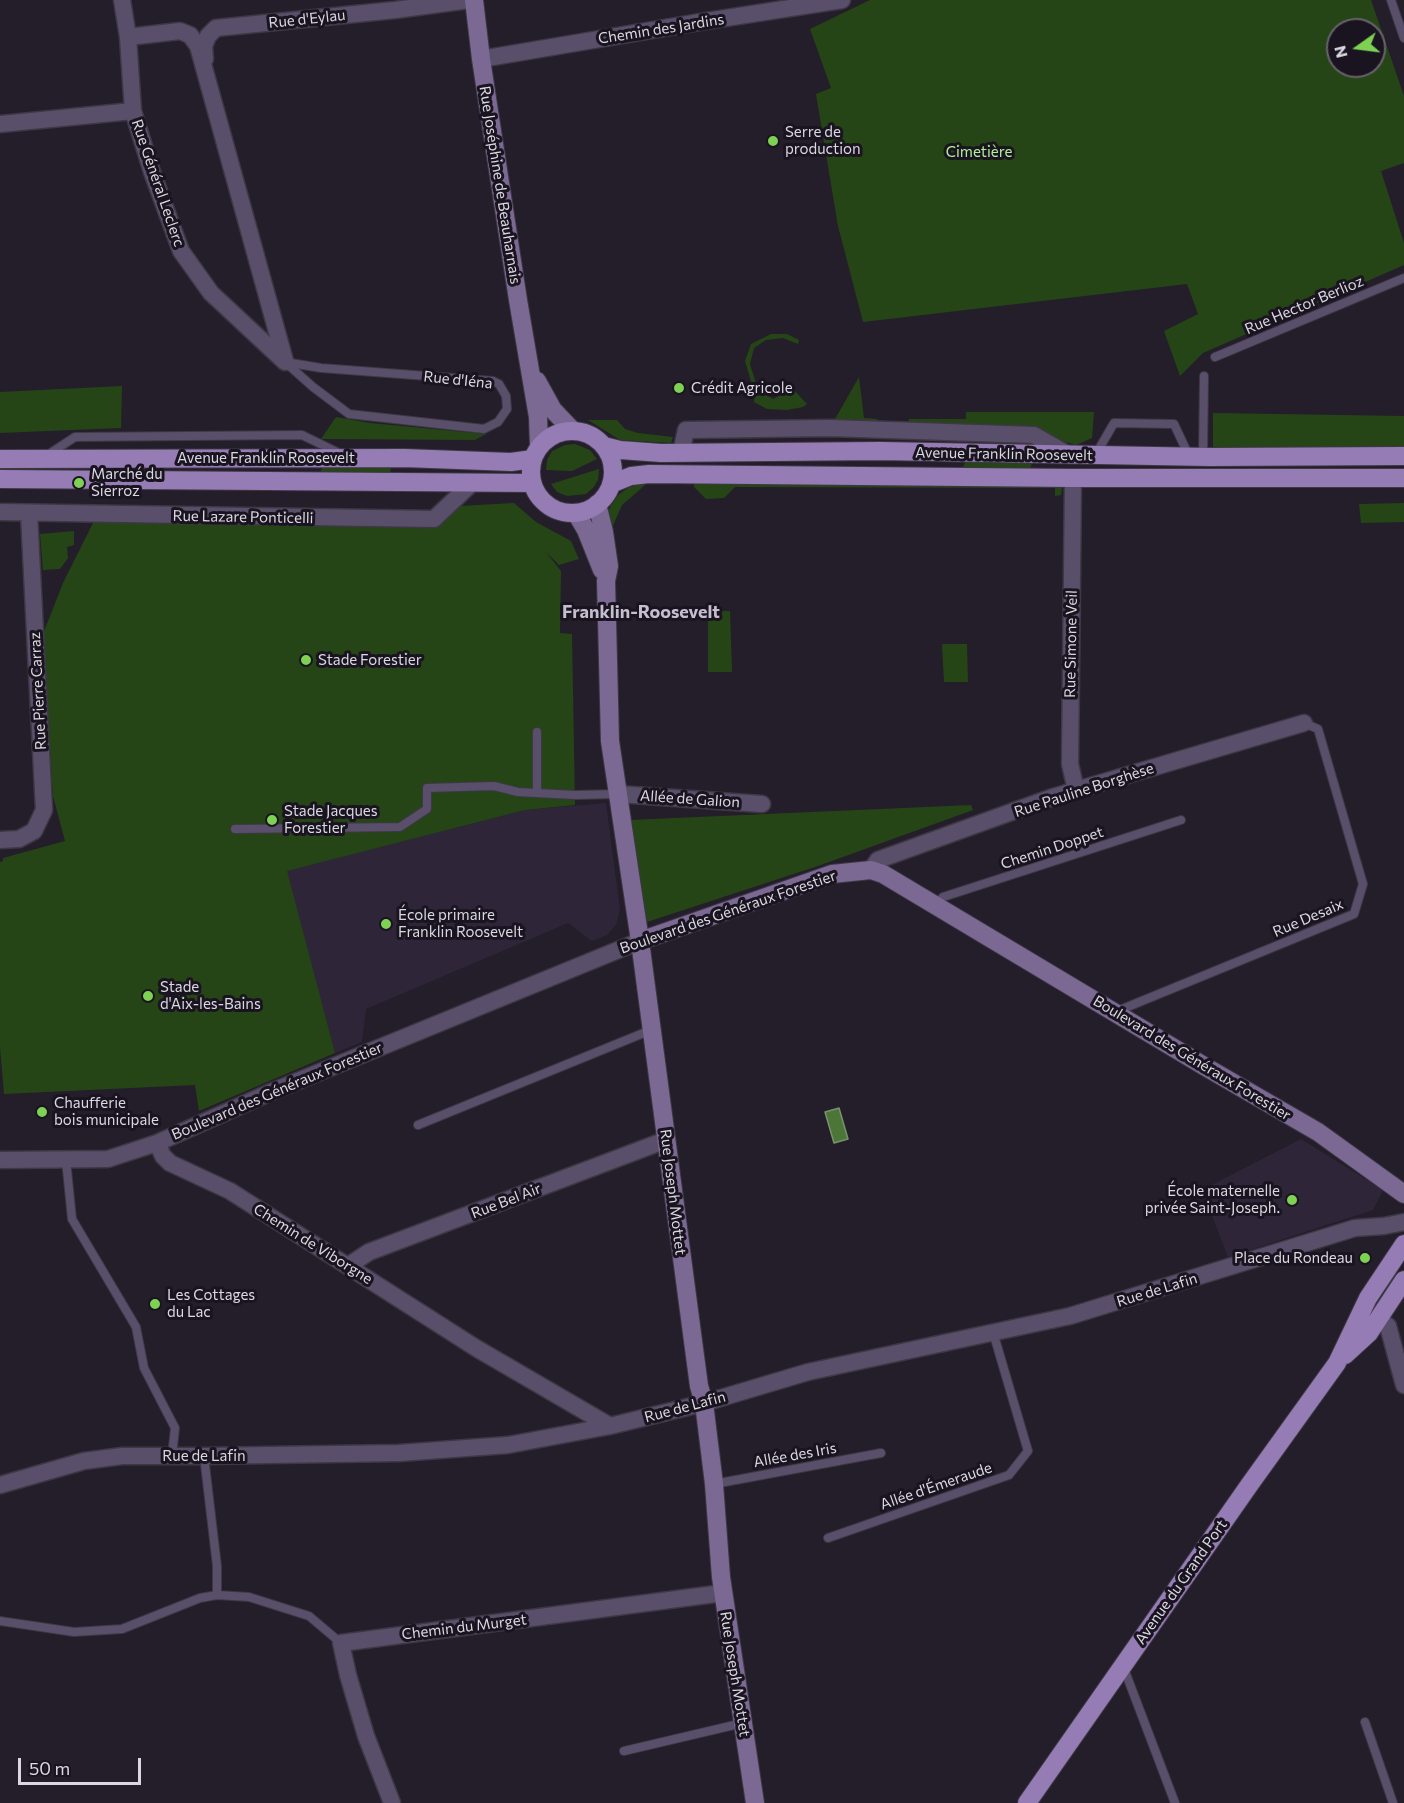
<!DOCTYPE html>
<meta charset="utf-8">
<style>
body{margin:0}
#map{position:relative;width:1404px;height:1803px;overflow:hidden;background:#231e2a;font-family:Commissioner,sans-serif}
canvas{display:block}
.north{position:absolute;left:1326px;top:18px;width:60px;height:60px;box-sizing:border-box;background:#191420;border:2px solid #67626d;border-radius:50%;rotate:256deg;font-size:16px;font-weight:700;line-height:24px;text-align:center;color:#dbd8e1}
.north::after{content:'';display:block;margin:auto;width:21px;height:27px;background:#7ed153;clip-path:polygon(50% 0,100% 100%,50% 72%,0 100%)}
.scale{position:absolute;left:18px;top:1758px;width:123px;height:27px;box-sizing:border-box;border:3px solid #dbd8e1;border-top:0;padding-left:8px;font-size:18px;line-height:21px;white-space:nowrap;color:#dbd8e1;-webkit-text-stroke:4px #191420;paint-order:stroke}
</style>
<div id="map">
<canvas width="1404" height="1803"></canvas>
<div class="north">N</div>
<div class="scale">50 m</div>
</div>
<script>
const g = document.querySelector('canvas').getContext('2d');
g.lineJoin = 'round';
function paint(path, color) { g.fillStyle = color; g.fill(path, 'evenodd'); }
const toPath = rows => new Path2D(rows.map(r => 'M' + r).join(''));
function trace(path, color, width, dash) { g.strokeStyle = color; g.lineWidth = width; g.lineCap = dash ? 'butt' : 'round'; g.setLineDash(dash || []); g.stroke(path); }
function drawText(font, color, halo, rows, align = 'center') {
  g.font = font + ' Commissioner,sans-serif'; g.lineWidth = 6; g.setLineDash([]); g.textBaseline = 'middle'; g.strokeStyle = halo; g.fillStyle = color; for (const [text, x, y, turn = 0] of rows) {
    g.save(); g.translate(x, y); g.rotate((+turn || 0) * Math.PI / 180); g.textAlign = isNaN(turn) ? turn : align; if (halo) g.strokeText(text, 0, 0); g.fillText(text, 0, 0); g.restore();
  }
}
const built = toPath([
 [606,803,620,909,616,925,607,935,592,941,568,923,366,1009,362,1042,335,1053,286,871,525,810],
 [1301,1139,1383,1190,1373,1210,1228,1257,1202,1190]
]);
const green = toPath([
 [870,0,1371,0,1404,96,1404,163,1381,171,1404,243,1404,265,1203,353,1180,376,1164,331,1198,314,1187,284,863,322,838,226,816,94,831,88,810,29],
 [1338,30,1374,30,1374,66,1338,66],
 [771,334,787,334,799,340,798,344,783,338,766,340,754,348,750,364,758,390,773,399,793,389,807,404,803,407,787,410,767,409,754,402,755,395,745,361,751,344],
 [859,377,864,418,878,419,874,425,835,419],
 [122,386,121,428,0,433,0,392],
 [966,412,1094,412,1092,438,1076,445,1059,440,1042,430,908,425,909,419,966,419],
 [1213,413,1404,416,1404,448,1213,447],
 [336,417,370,423,486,434,475,440,321,439],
 [588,420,617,420,625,429,638,433,673,437,671,443,620,440],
 [575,444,590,450,597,459,572,471,546,470,547,460,552,451,565,445],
 [966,461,1032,463,1030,469,962,469],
 [325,462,392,462,390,473,320,473],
 [599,469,598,480,593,488,586,494,567,496,557,492,551,484],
 [694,480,1062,482,1062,487,1061,495,1055,496,1055,488,735,487,724,498,706,499,694,487],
 [644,481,645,485,622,505,611,530,606,517,611,505,618,495,628,488],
 [514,503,536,522,571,541,579,559,559,565,545,551,561,571,560,633,572,634,575,805,525,810,287,871,335,1053,199,1111,195,1085,4,1094,0,1047,0,862,3,861,3,858,65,841,53,796,43,634,63,583,95,519,443,523,460,506],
 [1404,503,1404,522,1361,523,1359,504],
 [74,531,74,545,67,547,68,558,60,569,43,570,40,534],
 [708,611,730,611,732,672,708,672],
 [942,644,967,644,968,682,944,682],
 [971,805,973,810,818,866,647,922,630,820]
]);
const water = toPath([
 [839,1108,848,1139,834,1143,825,1112,839,1108]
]);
const lane = toPath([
 [1391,0,1404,38],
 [1215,357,1404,278],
 [285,362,321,368,493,381,499,384,506,396,507,409,498,422,484,429,349,414,313,387,285,362],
 [1096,454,1114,423,1174,424,1189,456],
 [46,456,75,437,302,435,341,454],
 [1203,456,1204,376],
 [537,732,537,793],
 [235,829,400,827,427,809,427,788,494,786,518,792,575,795,618,794],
 [936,905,943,897,1181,820],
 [1115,1012,1354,914,1363,884,1318,729,1304,723],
 [418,1125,651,1030],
 [66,1160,72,1219,136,1327,144,1368,175,1428,172,1456],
 [714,1484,881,1453],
 [828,1538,1009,1475,1028,1451,993,1332],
 [217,1595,249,1597,309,1616,341,1643],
 [0,1621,74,1632,122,1629,200,1598,217,1595,217,1566,204,1456],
 [1123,1666,1175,1803],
 [1365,1722,1393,1803],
 [624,1751,743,1723]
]);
const street = toPath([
 [122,0,128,37,133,111,152,172,181,251,211,293,285,362],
 [128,37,180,31,190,35,198,46,285,361],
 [205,59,204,46,208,36,216,28,395,10,469,0],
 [481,59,700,22,842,0],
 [0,124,133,111],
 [681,453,686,430,830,428,1034,435,1067,454],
 [1073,478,1070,764,1076,790],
 [0,512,434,519,472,483],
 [618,794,762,804],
 [0,840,19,839,34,831,44,810,29,513],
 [871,870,878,860,1053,797,1304,723],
 [157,1143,163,1156,170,1163,230,1191,476,1348,610,1426],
 [0,1160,108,1159,157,1143,271,1092,640,941],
 [348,1266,369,1252,666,1140],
 [1378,1319,1388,1326,1404,1385],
 [0,1485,84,1461,122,1456,204,1456,399,1453,508,1445,610,1426,704,1403,808,1372,1070,1316,1355,1228,1384,1226,1404,1222],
 [392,1803,366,1736,348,1675,341,1643,723,1593]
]);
const secondary = toPath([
 [474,0,481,59,518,300,538,417,539,446],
 [537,381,553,410,573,431],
 [597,504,604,532,609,566,606,581,610,741,640,941,699,1386,704,1403,714,1484,721,1577,755,1803],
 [576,513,586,530,602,570],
 [640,941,832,874,871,870,883,874,1204,1066,1318,1132,1404,1194]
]);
const primary = toPath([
 '531 472a41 41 0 1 1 82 0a41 41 0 1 1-82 0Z',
 [604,446,620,450,661,453,880,451,1209,457,1404,456],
 [0,459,404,458,511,462,533,459],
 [0,479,532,483],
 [611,484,631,476,649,474,1073,478,1404,478],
 [1345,1355,1369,1333,1404,1280],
 [1027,1803,1250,1484,1337,1363,1368,1298,1404,1244]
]);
const markers = [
 [773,141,6,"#7ed153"],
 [679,388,6,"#7ed153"],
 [79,483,6,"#7ed153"],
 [306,660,6,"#7ed153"],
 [272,820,6,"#7ed153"],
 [386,924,6,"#7ed153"],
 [148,996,6,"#7ed153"],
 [42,1112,6,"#7ed153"],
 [1292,1200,6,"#7ed153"],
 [1365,1258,6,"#7ed153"],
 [155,1304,6,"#7ed153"]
];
const streetNames = [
 ["Rue d'Eylau",307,19,-6],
 ["Chemin des Jardins",661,29,-9],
 ["Rue Général Leclerc",158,183,71],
 ["Rue Joséphine de Beauharnais",500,185,81],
 ["Rue Hector Berlioz",1304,305,-23],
 ["Rue d'Iéna",458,380,6],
 ["Avenue Franklin Roosevelt",1004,454,1],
 ["Avenue Franklin Roosevelt",266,458],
 ["Rue Lazare Ponticelli",243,517,1],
 ["Rue Simone Veil",1071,644,-89],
 ["Rue Pierre Carraz",38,691,-93],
 ["Rue Pauline Borghèse",1084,790,-18],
 ["Allée de Galion",690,799,4],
 ["Chemin Doppet",1052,848,-18],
 ["Boulevard des Généraux Forestier",728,912,-19],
 ["Rue Desaix",1308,918,-23],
 ["Boulevard des Généraux Forestier",1192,1058,31],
 ["Boulevard des Généraux Forestier",277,1091,-23],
 ["Rue Joseph Mottet",673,1192,83],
 ["Rue Bel Air",506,1201,-21],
 ["Chemin de Viborgne",313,1244,32],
 ["Rue de Lafin",1157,1290,-17],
 ["Rue de Lafin",685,1407,-15],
 ["Allée des Iris",795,1455,-10],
 ["Rue de Lafin",204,1456],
 ["Allée d'Émeraude",936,1486,-19],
 ["Avenue du Grand Port",1181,1582,-55],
 ["Chemin du Murget",464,1627,-7],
 ["Rue Joseph Mottet",735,1674,81]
];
const poiNames = [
 ["Serre de",785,132],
 ["production",785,149],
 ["Crédit Agricole",691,388],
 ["Marché du",91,474],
 ["Sierroz",91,491],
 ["Stade Forestier",318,660],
 ["Stade Jacques",284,811],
 ["Forestier",284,828],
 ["École primaire",398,915],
 ["Franklin Roosevelt",398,932],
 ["Stade",160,987],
 ["d'Aix-les-Bains",160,1004],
 ["Chaufferie",54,1103],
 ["bois municipale",54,1120],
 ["École maternelle",1280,1191,"right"],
 ["privée Saint-Joseph.",1280,1208,"right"],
 ["Place du Rondeau",1353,1258,"right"],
 ["Les Cottages",167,1295],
 ["du Lac",167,1312]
];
const parkNames = [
 ["Cimetière",979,152]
];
const quarterNames = [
 ["Franklin-Roosevelt",641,612]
];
paint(built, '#2e2638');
paint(green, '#264517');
paint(water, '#4c7638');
trace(water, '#77936b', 1.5);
trace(lane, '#3d3844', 10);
trace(street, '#3d3844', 19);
trace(secondary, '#3d3844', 20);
trace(primary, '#3d3844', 20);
trace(lane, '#5a4f6a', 8);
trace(street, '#5a4f6a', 16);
trace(secondary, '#7b6994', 18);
trace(primary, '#957cb4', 18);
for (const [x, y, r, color] of markers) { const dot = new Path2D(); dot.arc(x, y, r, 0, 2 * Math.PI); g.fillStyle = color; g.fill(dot); trace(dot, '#191420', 2); }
drawText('15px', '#dbd8e1', '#191420', streetNames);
drawText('15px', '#dbd8e1', '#191420', poiNames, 'left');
drawText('15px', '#b3f098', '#191420', parkNames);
drawText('bold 18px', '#c4bece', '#191420', quarterNames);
</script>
